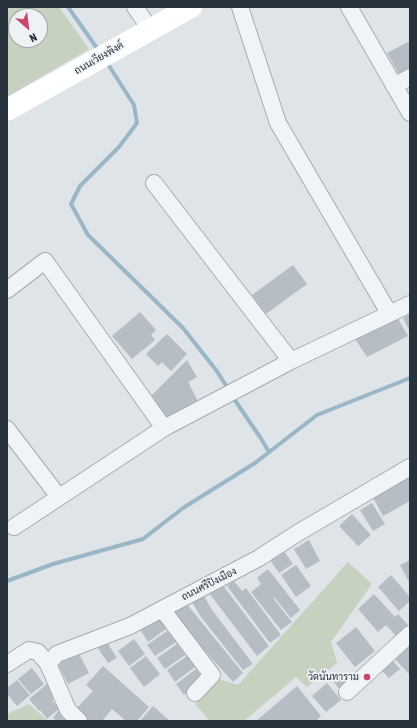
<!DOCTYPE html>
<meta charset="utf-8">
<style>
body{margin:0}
#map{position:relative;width:417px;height:728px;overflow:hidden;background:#dfe4e8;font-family:"Asap Condensed",sans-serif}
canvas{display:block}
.frame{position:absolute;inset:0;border:8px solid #28333e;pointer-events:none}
.north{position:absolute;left:8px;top:8px;width:40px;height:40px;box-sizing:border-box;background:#eef2f5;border:1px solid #9fa6ac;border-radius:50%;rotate:152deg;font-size:11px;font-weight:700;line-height:16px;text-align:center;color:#28333e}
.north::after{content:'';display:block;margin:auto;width:14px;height:18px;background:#ca466d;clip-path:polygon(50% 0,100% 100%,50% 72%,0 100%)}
</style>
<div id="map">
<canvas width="417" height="728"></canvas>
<div class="frame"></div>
<div class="north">N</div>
</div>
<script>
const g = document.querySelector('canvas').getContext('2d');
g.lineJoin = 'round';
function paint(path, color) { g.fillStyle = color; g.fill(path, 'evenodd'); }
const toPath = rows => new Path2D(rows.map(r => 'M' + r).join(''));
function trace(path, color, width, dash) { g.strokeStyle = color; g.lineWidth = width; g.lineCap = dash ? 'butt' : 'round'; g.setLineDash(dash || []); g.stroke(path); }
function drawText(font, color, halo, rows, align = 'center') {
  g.font = font + ' "Asap Condensed",Sarabun,sans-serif'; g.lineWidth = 3.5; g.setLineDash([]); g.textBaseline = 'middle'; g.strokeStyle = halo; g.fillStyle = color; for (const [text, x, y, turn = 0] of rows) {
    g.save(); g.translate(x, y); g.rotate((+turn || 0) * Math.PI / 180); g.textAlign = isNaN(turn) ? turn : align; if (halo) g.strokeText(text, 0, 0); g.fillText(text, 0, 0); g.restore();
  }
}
const green = toPath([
 [7,7,59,7,89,49,7,97],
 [16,16,40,16,40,40,16,40],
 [348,562,372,584,331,642,337,663,307,687,296,677,244,721,210,721,195,704,219,679,238,685],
 [29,704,48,721,7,721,7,714]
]);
const stream = toPath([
 [68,7,99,51],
 [106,61,134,105,137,123,119,147,80,186,71,204,88,235,183,328,216,370,229,390],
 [232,396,260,437,269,452],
 [7,581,53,564,143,539,183,508,255,463,317,415,410,378]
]);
const building = toPath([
 [410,41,410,73,401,78,387,53],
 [293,265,307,284,266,314,252,295],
 [140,312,156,330,151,335,155,340,132,359,112,336],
 [410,314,410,332,403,318],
 [397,317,408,336,367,357,355,339],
 [167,334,187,354,171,371,162,362,158,366,146,354],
 [187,360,197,377,188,382,198,401,166,418,149,398],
 [410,472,410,501,383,516,371,494],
 [372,503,385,524,373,531,360,510],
 [352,514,371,535,358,546,339,526],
 [309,540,320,561,306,569,294,549],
 [282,548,293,564,279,573,268,557],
 [410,560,410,584,400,565],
 [296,565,311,586,296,597,281,575],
 [268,569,300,610,291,618,274,597,273,598,292,622,281,630,251,592,261,584,257,578],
 [391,575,410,597,410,601,399,611,378,587],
 [234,581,242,591,246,588,281,635,270,643,227,586],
 [221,583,269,646,257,656,209,593],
 [374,594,395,617,398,614,408,625,396,636,386,625,378,632,358,609],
 [204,596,212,610,253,664,243,670,201,617,192,602],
 [185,602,243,673,233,682,206,652,202,655,169,612],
 [159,617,166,629,148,642,140,629],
 [356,627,375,651,355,667,336,643],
 [167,631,176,642,155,656,147,645],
 [134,639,145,654,129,666,118,651],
 [107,642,117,658,108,663,98,648],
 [177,644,185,655,165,669,157,658],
 [410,644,410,675,394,658],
 [78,652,89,673,68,684,57,663],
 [146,656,160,674,144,687,130,668],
 [187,656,195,667,175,682,167,670],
 [392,660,400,669,389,678,381,670],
 [103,666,149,707,137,721,126,721,112,709,102,721,83,721,73,712,93,691,86,685],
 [32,668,44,684,31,694,18,679],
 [196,669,204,680,184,695,176,684],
 [342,674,350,683,340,690,333,681],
 [17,680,30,695,17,706,7,694,7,688],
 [327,683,341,700,326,712,312,696],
 [47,684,57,697,52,700,59,709,47,719,40,710,39,711,29,699],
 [297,686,321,716,316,721,256,721],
 [153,706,170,721,140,721],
 [59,710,70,720,69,721,57,721,53,718]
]);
const street = toPath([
 [135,7,150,29],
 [240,7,278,123,389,313],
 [349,7,410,113],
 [394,86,410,77],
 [154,183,291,361],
 [7,290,45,261,164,428],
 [7,429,59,497],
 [14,527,164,428,291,361,410,304],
 [162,609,212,675,195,693],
 [7,664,29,650,38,652,48,664,68,710,79,721],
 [48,664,57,654,130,626,259,558,296,534,410,467],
 [347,692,410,634]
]);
const secondary = toPath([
 [7,110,191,7]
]);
const markers = [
 [367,677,4,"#ca466d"]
];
const streetNames = [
 ["ถนนเวียงพิงค์",99,58,-30],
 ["ถนนศรีปิงเมือง",209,584,-27]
];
const poiNames = [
 ["วัดนันทาราม",359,677]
];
paint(green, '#c7d1c0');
trace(stream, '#9ab6c7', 4);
paint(building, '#b6bdc4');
trace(street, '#a4abb2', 18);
trace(street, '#f1f4f6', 16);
trace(secondary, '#fff', 22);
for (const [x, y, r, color] of markers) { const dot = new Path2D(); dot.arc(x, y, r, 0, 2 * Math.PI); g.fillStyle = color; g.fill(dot); trace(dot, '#eef2f5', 1.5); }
drawText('10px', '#28333e', '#eef2f5', streetNames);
drawText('10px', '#28333e', '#eef2f5', poiNames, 'right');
</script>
